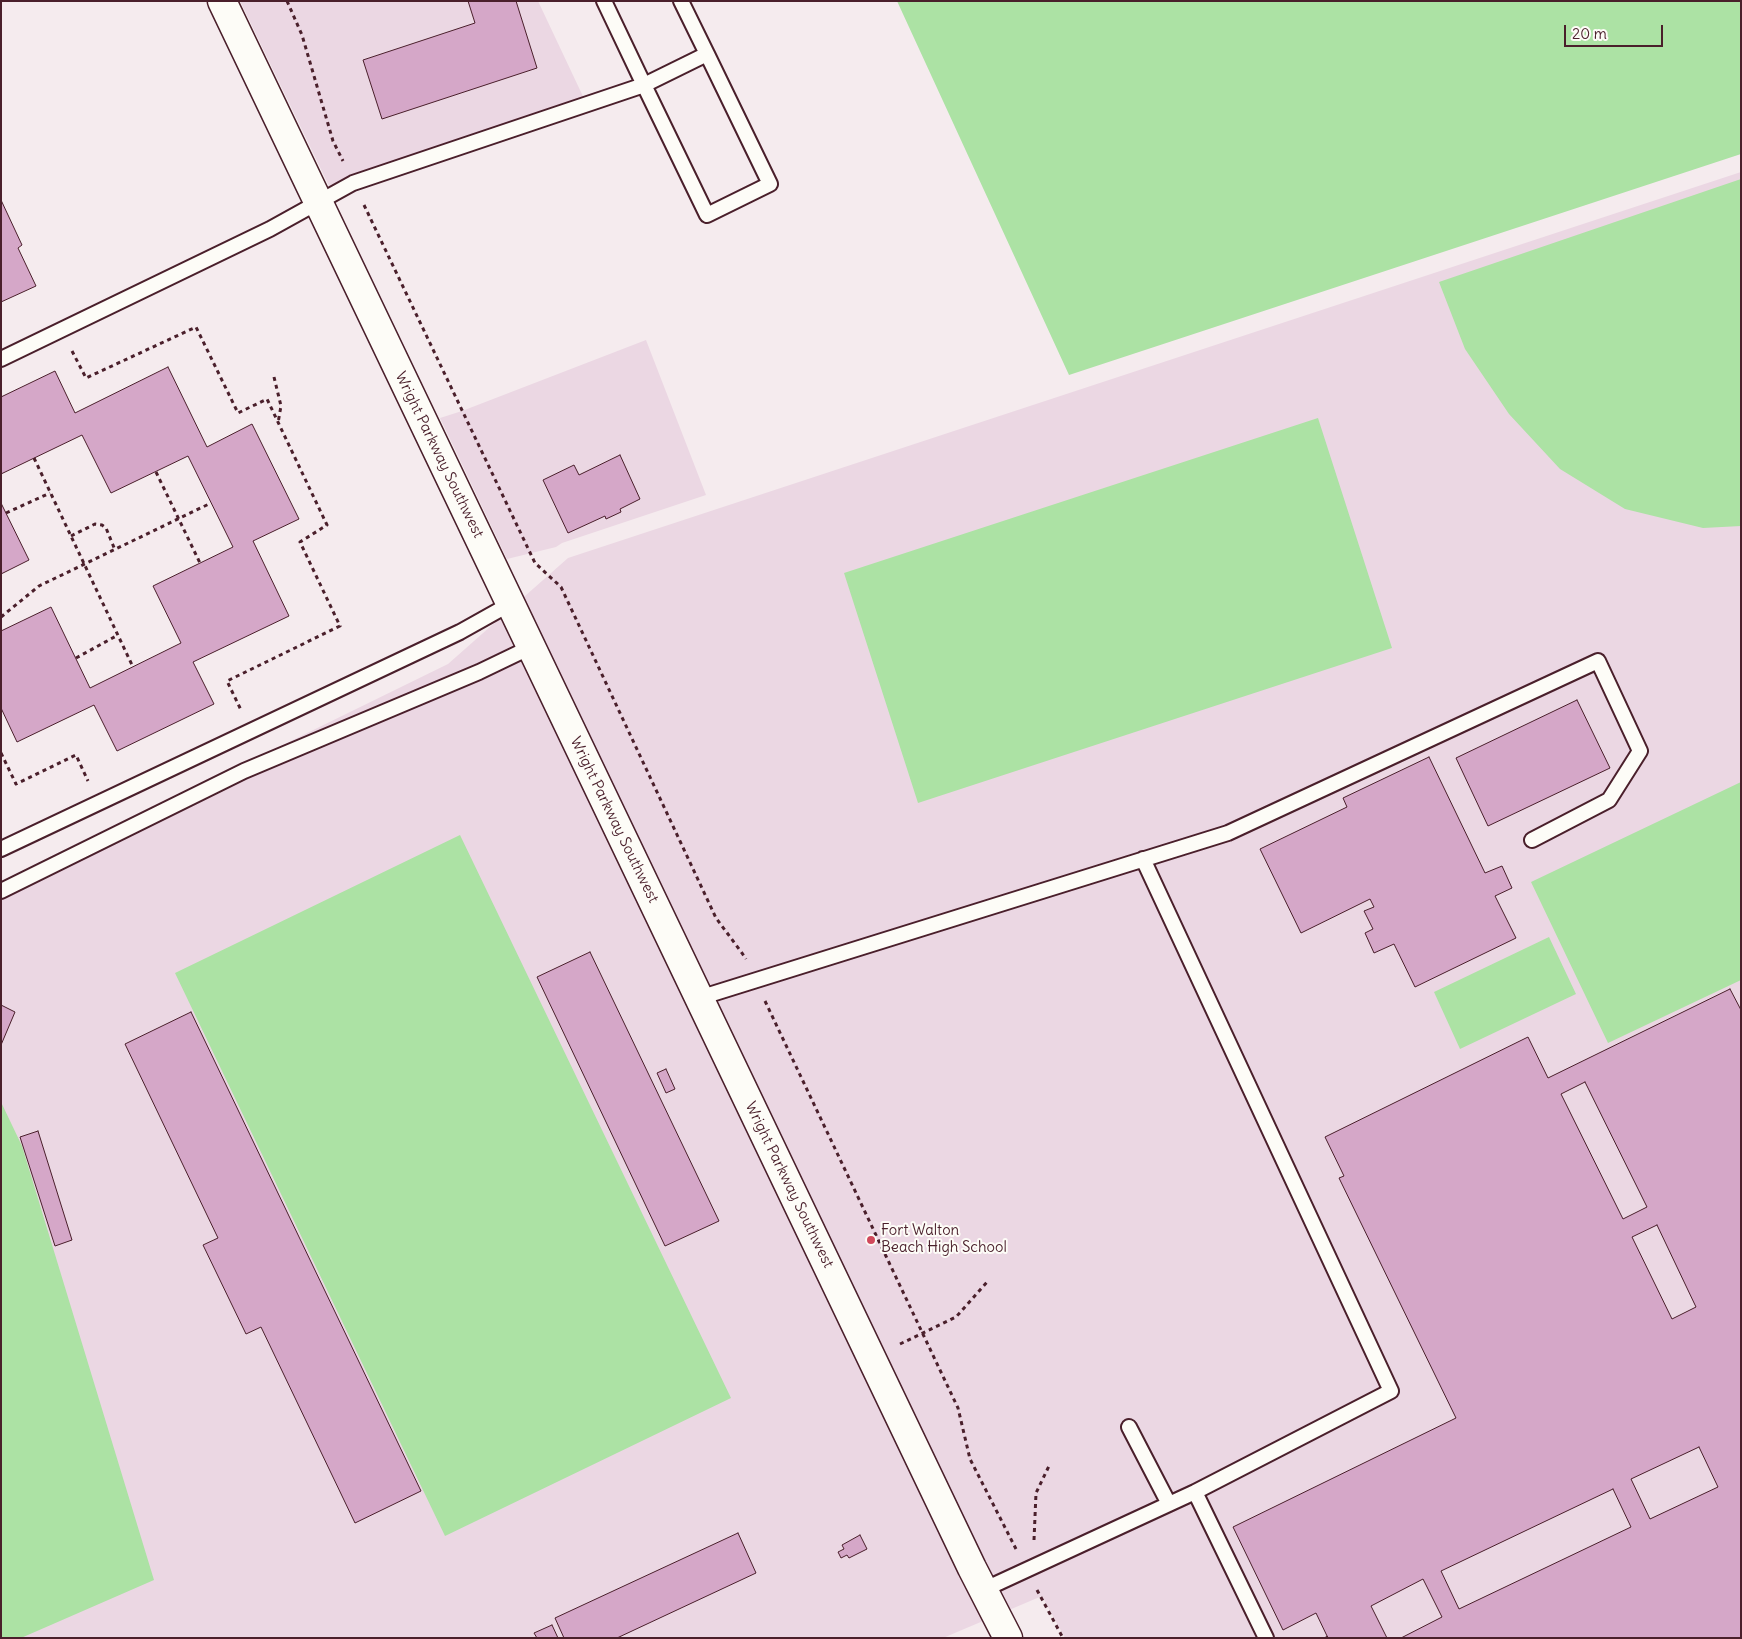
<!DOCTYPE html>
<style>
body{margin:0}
#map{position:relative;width:1742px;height:1639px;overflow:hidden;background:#f5ebee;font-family:Delius,sans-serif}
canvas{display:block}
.frame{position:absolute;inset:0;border:2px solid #4a1f2b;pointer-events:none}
.scale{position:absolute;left:1564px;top:25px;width:99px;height:22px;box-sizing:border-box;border:2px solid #4a1f2b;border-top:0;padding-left:6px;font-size:15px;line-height:18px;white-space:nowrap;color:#4a1f2b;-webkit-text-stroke:4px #fdfcf7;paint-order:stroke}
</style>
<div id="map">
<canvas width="1742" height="1639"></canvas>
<div class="frame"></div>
<div class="scale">20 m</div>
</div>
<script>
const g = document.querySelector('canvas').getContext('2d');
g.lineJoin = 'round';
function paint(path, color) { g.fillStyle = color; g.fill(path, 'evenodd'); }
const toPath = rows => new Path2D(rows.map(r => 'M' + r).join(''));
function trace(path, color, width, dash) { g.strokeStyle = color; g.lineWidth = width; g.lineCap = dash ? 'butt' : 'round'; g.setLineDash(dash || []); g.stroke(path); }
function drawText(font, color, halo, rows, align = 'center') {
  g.font = font + ' Delius,sans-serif'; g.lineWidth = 4; g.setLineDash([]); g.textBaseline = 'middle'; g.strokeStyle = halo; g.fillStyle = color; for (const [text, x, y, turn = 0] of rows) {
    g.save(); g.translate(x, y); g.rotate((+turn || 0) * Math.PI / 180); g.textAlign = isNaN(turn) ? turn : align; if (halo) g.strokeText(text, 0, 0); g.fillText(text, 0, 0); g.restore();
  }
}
const built = toPath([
 [240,1,538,1,588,107,330,188],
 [1741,172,1741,1638,1065,1638,1042,1596,943,1638,1,1638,1,883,448,664,568,558],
 [646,340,706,495,562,543,556,547,507,559,440,418,462,411]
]);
const green = toPath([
 [897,1,1741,1,1741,154,1069,375],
 [1741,179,1741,526,1703,528,1625,509,1560,469,1509,414,1465,349,1439,282],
 [1318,418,1392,648,918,803,844,573],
 [1741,782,1741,980,1608,1043,1531,882],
 [460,835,731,1398,445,1536,175,973],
 [1549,937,1576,994,1460,1049,1434,992],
 [1,1102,22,1146,154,1580,21,1638,1,1638]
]);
const building = toPath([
 [468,1,516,1,537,68,382,119,363,60,475,23,468,1],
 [1,200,22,245,18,248,36,286,1,302,1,200],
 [168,367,207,447,252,424,299,519,253,541,289,616,193,662,214,704,117,751,94,705,17,742,1,708,1,631,51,607,90,688,181,643,153,586,233,547,188,456,111,493,82,435,1,474,1,397,55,371,75,413,168,367],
 [620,455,640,499,620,509,621,512,606,519,605,516,568,533,543,480,574,465,579,475,620,455],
 [1,503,29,560,1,574,1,503],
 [1577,700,1610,768,1488,826,1456,758,1577,700],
 [1429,757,1485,873,1502,866,1512,888,1495,896,1516,938,1415,987,1394,944,1374,953,1365,933,1373,929,1364,911,1374,907,1370,899,1301,933,1260,849,1347,807,1343,798,1429,757],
 [590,952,719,1221,665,1246,537,977,590,952],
 [1730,989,1741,1010,1741,1638,1401,1638,1442,1617,1423,1579,1371,1606,1387,1638,1328,1638,1316,1613,1283,1630,1233,1527,1456,1418,1339,1178,1344,1176,1325,1137,1528,1037,1548,1078,1730,989],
 [1585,1082,1647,1207,1623,1219,1561,1094,1585,1082],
 [1657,1225,1696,1307,1672,1319,1632,1237,1657,1225],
 [1699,1447,1718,1487,1650,1519,1631,1479,1699,1447],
 [1613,1489,1631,1527,1459,1609,1441,1571,1613,1489],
 [1,1005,15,1012,1,1045,1,1005],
 [191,1012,421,1491,355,1523,261,1327,246,1334,203,1245,218,1238,125,1044,191,1012],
 [666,1069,675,1089,666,1093,657,1073,666,1069],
 [38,1131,72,1240,55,1246,20,1137,38,1131],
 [738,1533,756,1573,617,1638,564,1638,555,1618,738,1533],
 [860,1535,867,1549,849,1558,847,1555,841,1558,838,1552,844,1549,842,1545,860,1535],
 [552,1625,558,1638,537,1638,534,1633,552,1625]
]);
const path = toPath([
 [287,1,302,35,333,141,343,161],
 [364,205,535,563,561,587,716,918,742,953,746,959],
 [72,351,86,378,196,327,238,413,267,399,327,525,300,542,340,626,227,681,241,710],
 [274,377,281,406,278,423],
 [34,458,133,667],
 [156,472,200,563],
 [6,513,50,493],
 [71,536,95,524,102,525,106,528,115,550],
 [1,617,39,586,211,503],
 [76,658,118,635],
 [1,753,16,784,76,755,88,781],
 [765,1001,958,1408,970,1459,1016,1549],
 [900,1344,956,1317,987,1282],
 [1034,1540,1036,1493,1049,1466],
 [1037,1590,1063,1638],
 [1326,1638,1328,1637]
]);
const service = toPath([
 [681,1,707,54],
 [1,359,270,229,353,183,644,85,707,54,770,184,707,215,644,85,604,1],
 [1,849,460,632,510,604],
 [1,891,244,771,479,672,531,647],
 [699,998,1228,833,1598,661,1640,751,1609,800,1532,840],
 [1129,1427,1169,1504],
 [1195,1492,1266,1638],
 [983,1590,1195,1492,1391,1391,1143,859]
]);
const tertiary = toPath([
 [222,1,972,1568,1008,1638]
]);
const markers = [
 [871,1240,5,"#d1495b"]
];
const streetNames = [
 ["Wright Parkway Southwest",439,455,64],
 ["Wright Parkway Southwest",614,820,64],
 ["Wright Parkway Southwest",789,1185,64]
];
const poiNames = [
 ["Fort Walton",881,1231],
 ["Beach High School",881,1248]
];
paint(built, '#ebd7e3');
paint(green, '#ace2a4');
paint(building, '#d5a7c8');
trace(building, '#4a1f2b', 1);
trace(service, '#4a1f2b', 18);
trace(tertiary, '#4a1f2b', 31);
trace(path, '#4a1f2b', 3, [4, 4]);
trace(service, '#fdfcf7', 14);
trace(tertiary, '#fdfcf7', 28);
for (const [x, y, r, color] of markers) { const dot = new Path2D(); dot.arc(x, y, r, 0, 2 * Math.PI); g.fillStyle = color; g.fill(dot); trace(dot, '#fdfcf7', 2); }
drawText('15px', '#4a1f2b', '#fdfcf7', streetNames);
drawText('15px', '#4a1f2b', '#fdfcf7', poiNames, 'left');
</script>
